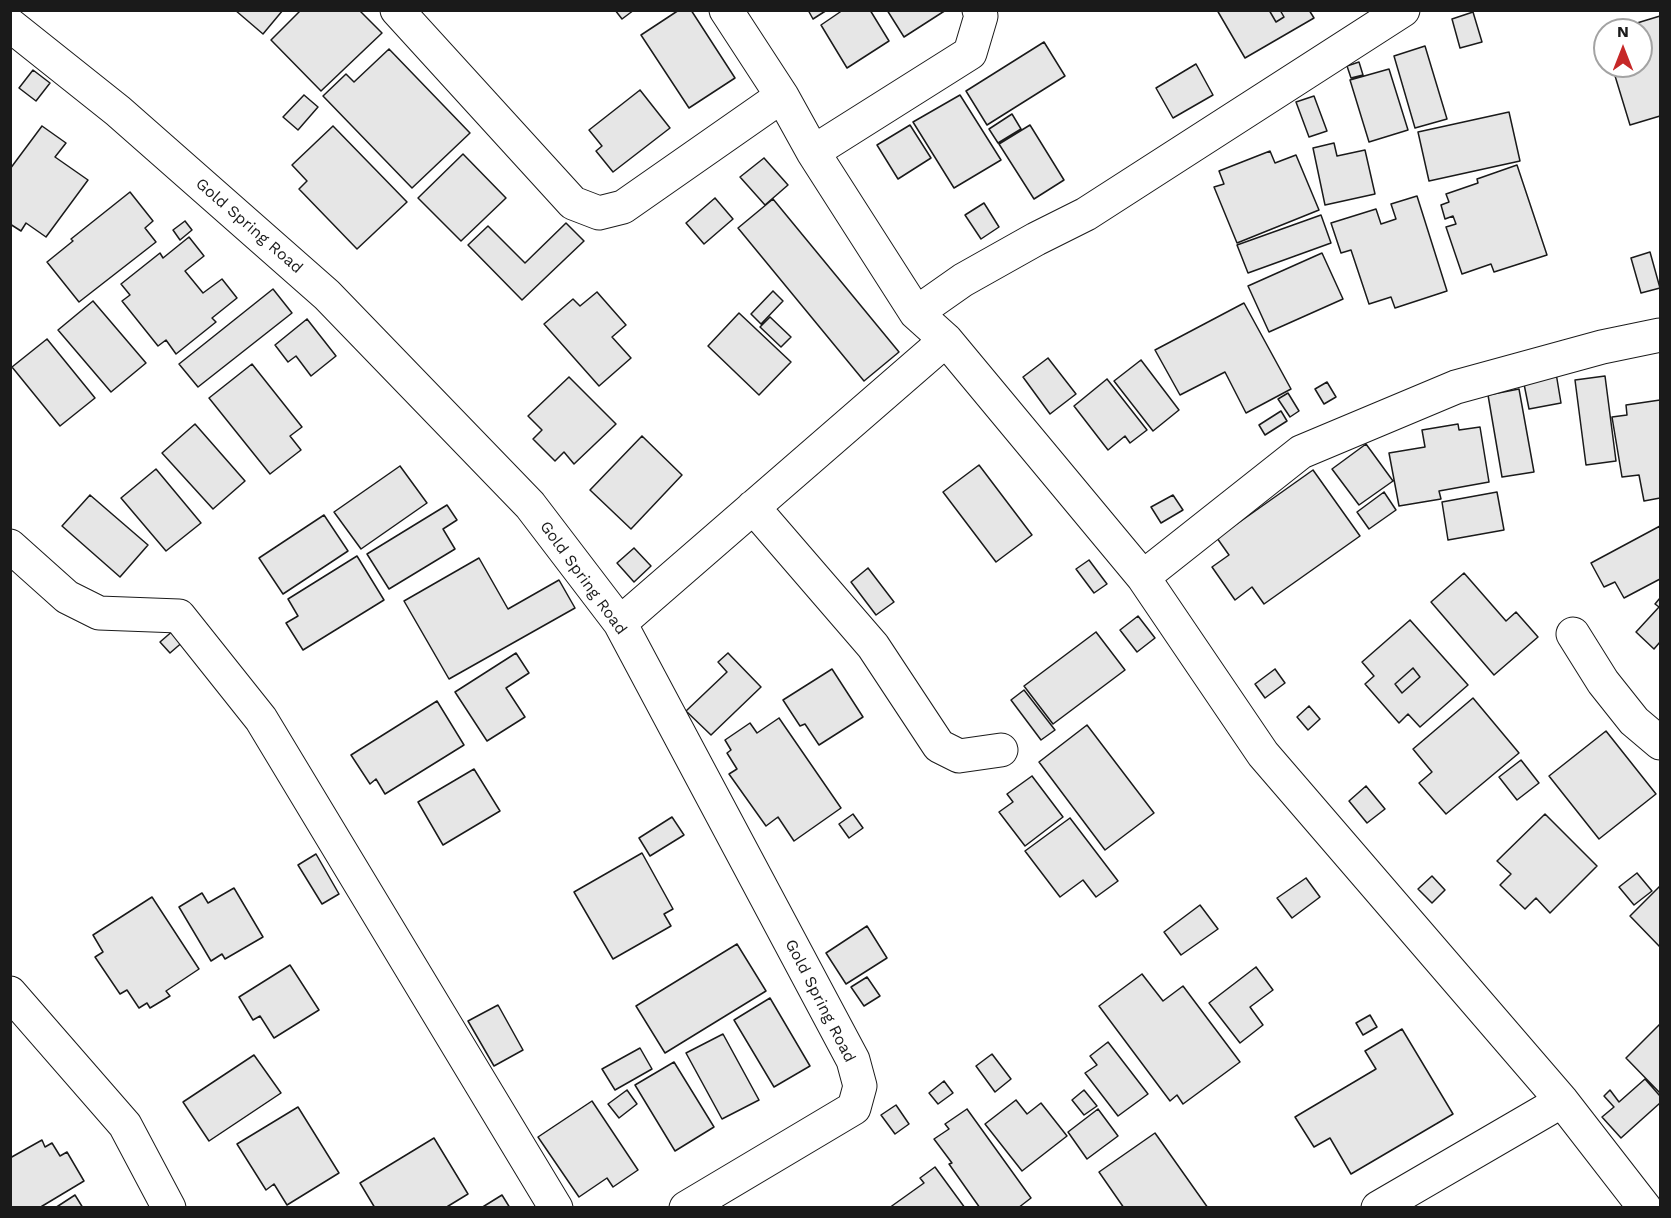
<!DOCTYPE html>
<style>
body{margin:0}
#map{position:relative;width:1671px;height:1218px;overflow:hidden;background:#fff;font-family:"Work Sans",sans-serif}
canvas{display:block}
.frame{position:absolute;inset:0;border:12px solid #1a1a1a;pointer-events:none}
.north{position:absolute;left:1593px;top:18px;width:60px;height:60px;box-sizing:border-box;background:#fff;border:2px solid #a3a3a3;border-radius:50%;rotate:0deg;font-size:16px;font-weight:700;line-height:24px;text-align:center;color:#1a1a1a}
.north::after{content:'';display:block;margin:auto;width:21px;height:27px;background:#c62828;clip-path:polygon(50% 0,100% 100%,50% 72%,0 100%)}
</style>
<div id="map">
<canvas width="1671" height="1218"></canvas>
<div class="frame"></div>
<div class="north">N</div>
</div>
<script>
const g = document.querySelector('canvas').getContext('2d');
g.lineJoin = 'round';
function paint(path, color) { g.fillStyle = color; g.fill(path, 'evenodd'); }
const toPath = rows => new Path2D(rows.map(r => 'M' + r).join(''));
function trace(path, color, width, dash) { g.strokeStyle = color; g.lineWidth = width; g.lineCap = dash ? 'butt' : 'round'; g.setLineDash(dash || []); g.stroke(path); }
function drawText(font, color, halo, rows, align = 'center') {
  g.font = font + ' "Work Sans",sans-serif'; g.lineWidth = 4.5; g.setLineDash([]); g.textBaseline = 'middle'; g.strokeStyle = halo; g.fillStyle = color; for (const [text, x, y, turn = 0] of rows) {
    g.save(); g.translate(x, y); g.rotate((+turn || 0) * Math.PI / 180); g.textAlign = isNaN(turn) ? turn : align; if (halo) g.strokeText(text, 0, 0); g.fillText(text, 0, 0); g.restore();
  }
}
const building = toPath([
 [235,10,283,10,263,34,235,10],
 [301,10,359,10,382,33,321,91,271,40,301,10],
 [615,10,634,10,622,19,615,10],
 [679,10,691,10,735,78,689,108,641,35,679,10],
 [808,10,827,10,813,19,808,10],
 [843,10,870,10,889,41,847,68,821,25,843,10],
 [887,10,946,10,904,37,887,10],
 [1217,10,1269,10,1276,22,1284,17,1280,10,1309,10,1314,18,1245,58,1217,10],
 [1269,10,1280,10,1284,17,1276,22,1269,10],
 [1473,12,1482,42,1460,48,1452,19,1473,12],
 [1660,16,1660,116,1630,125,1612,66,1641,66,1641,30,1614,30,1660,16],
 [1044,42,1065,76,987,125,966,91,1044,42],
 [1425,46,1447,119,1415,128,1394,56,1425,46],
 [389,49,470,133,412,188,323,96,346,74,354,82,389,49],
 [1359,62,1363,75,1351,78,1347,66,1359,62],
 [1196,64,1213,95,1173,118,1156,88,1196,64],
 [1389,69,1408,130,1369,142,1350,80,1389,69],
 [33,70,50,83,36,101,19,88,33,70],
 [640,90,670,128,613,172,596,151,602,146,589,130,640,90],
 [304,95,318,107,298,130,283,117,304,95],
 [960,95,1001,160,954,188,913,122,960,95],
 [1314,96,1327,131,1309,137,1296,102,1314,96],
 [1509,112,1520,161,1429,181,1418,132,1509,112],
 [1012,114,1021,129,998,143,989,129,1012,114],
 [910,125,931,158,898,179,877,145,910,125],
 [1030,125,1064,180,1034,199,999,144,1030,125],
 [42,126,66,143,55,157,88,180,46,237,26,223,21,231,10,224,10,169,42,126],
 [333,126,407,202,357,249,299,189,307,181,292,165,333,126],
 [1334,143,1337,156,1365,150,1375,194,1325,205,1313,148,1334,143],
 [1270,151,1275,163,1296,155,1319,210,1237,243,1214,187,1224,184,1219,171,1270,151],
 [463,154,506,198,461,241,418,198,463,154],
 [764,158,788,185,765,205,740,177,764,158],
 [1517,165,1547,255,1494,272,1491,264,1462,274,1446,227,1456,224,1453,216,1445,219,1441,205,1449,202,1446,194,1478,183,1477,179,1517,165],
 [130,192,153,221,145,228,156,242,79,302,47,262,73,241,71,239,130,192],
 [1417,196,1447,291,1395,308,1391,297,1369,304,1351,250,1341,253,1331,223,1376,209,1381,224,1396,219,1391,204,1417,196],
 [715,198,733,219,704,244,686,223,715,198],
 [773,199,899,352,864,381,738,228,773,199],
 [984,203,999,227,981,239,965,215,984,203],
 [1321,215,1331,243,1248,273,1237,245,1321,215],
 [185,221,192,230,180,240,173,230,185,221],
 [566,223,584,241,522,300,468,245,488,226,525,263,566,223],
 [189,237,204,256,185,271,203,293,222,279,237,298,212,318,216,322,176,354,166,340,158,346,122,301,130,295,121,284,160,253,163,258,189,237],
 [1650,252,1660,288,1641,293,1631,258,1650,252],
 [1322,253,1343,299,1269,332,1248,286,1322,253],
 [273,289,292,313,198,387,179,364,273,289],
 [773,291,783,301,761,324,751,314,773,291],
 [597,292,626,325,612,337,631,358,599,386,544,324,573,299,580,306,597,292],
 [93,301,146,363,111,392,58,330,93,301],
 [1244,303,1291,389,1246,413,1225,372,1180,395,1155,350,1244,303],
 [739,313,791,362,759,395,708,346,739,313],
 [770,317,791,337,781,347,760,327,770,317],
 [307,319,336,356,311,376,296,356,288,362,275,345,307,319],
 [47,339,95,398,60,426,12,367,47,339],
 [1048,358,1076,394,1050,414,1023,377,1048,358],
 [1141,360,1179,410,1153,431,1114,381,1141,360],
 [252,364,302,427,290,436,301,450,270,474,209,398,252,364],
 [1556,373,1561,403,1529,409,1523,379,1556,373],
 [1605,376,1616,461,1586,465,1575,380,1605,376],
 [569,377,616,424,574,464,564,452,555,461,533,439,542,430,528,416,569,377],
 [1107,379,1147,430,1130,443,1125,436,1108,450,1074,406,1107,379],
 [1327,382,1336,397,1324,404,1315,389,1327,382],
 [1519,389,1534,472,1502,477,1488,395,1519,389],
 [1288,393,1299,411,1290,417,1278,399,1288,393],
 [1660,400,1660,498,1644,501,1639,475,1622,477,1612,417,1627,415,1626,405,1660,400],
 [1281,411,1287,421,1265,435,1259,425,1281,411],
 [195,424,245,481,213,509,162,453,195,424],
 [1458,424,1459,430,1480,427,1489,482,1439,491,1441,499,1399,506,1389,453,1425,447,1422,430,1458,424],
 [642,436,682,475,631,529,590,490,642,436],
 [1366,444,1393,481,1359,505,1332,469,1366,444],
 [979,465,1032,535,996,562,943,492,979,465],
 [400,466,427,503,361,549,334,512,400,466],
 [156,469,201,523,166,551,121,498,156,469],
 [1313,470,1360,536,1264,604,1252,587,1235,600,1212,567,1229,555,1217,538,1313,470],
 [1384,492,1396,510,1369,529,1357,512,1384,492],
 [1497,492,1504,530,1448,540,1442,502,1497,492],
 [90,495,148,545,120,577,62,526,90,495],
 [1173,495,1183,510,1161,523,1151,507,1173,495],
 [447,505,457,520,443,529,455,549,389,589,367,554,447,505],
 [324,515,348,551,283,594,259,558,324,515],
 [1660,526,1660,579,1624,598,1615,582,1604,587,1591,563,1660,526],
 [634,548,651,566,634,582,617,563,634,548],
 [357,556,384,600,303,650,286,623,298,616,288,599,357,556],
 [479,558,508,609,559,580,575,608,449,679,404,601,479,558],
 [1089,560,1107,584,1094,593,1076,569,1089,560],
 [868,568,894,602,876,615,851,582,868,568],
 [1464,573,1506,621,1516,612,1538,637,1494,675,1431,602,1464,573],
 [1660,598,1660,642,1654,649,1636,632,1659,607,1655,604,1660,598],
 [1138,616,1155,638,1137,652,1120,630,1138,616],
 [1410,620,1468,685,1420,727,1408,714,1399,723,1365,684,1374,676,1362,662,1410,620],
 [1413,668,1420,677,1402,693,1395,684,1413,668],
 [175,629,185,640,170,653,160,642,175,629],
 [1096,632,1125,670,1053,724,1024,686,1096,632],
 [516,653,529,673,506,688,525,717,487,741,455,692,516,653],
 [728,653,761,687,711,735,686,711,727,672,718,662,728,653],
 [1413,668,1420,677,1402,693,1395,684,1413,668],
 [832,669,863,717,819,745,805,724,800,726,783,700,832,669],
 [1275,669,1285,683,1265,698,1255,684,1275,669],
 [1024,690,1055,730,1041,740,1011,700,1024,690],
 [1473,698,1519,753,1446,814,1419,783,1432,772,1413,749,1473,698],
 [437,701,464,745,385,794,376,779,370,784,351,755,437,701],
 [1309,706,1320,719,1308,730,1297,717,1309,706],
 [779,718,841,808,794,841,778,817,766,826,729,774,737,769,727,753,731,750,725,740,750,723,757,733,779,718],
 [1087,725,1154,813,1105,850,1039,762,1087,725],
 [1606,731,1656,794,1599,839,1549,776,1606,731],
 [1521,760,1539,783,1517,800,1499,777,1521,760],
 [474,769,500,811,443,845,418,802,474,769],
 [1032,776,1063,817,1025,846,999,812,1013,802,1007,794,1032,776],
 [1366,786,1385,809,1367,823,1349,801,1366,786],
 [853,814,863,828,849,838,839,824,853,814],
 [1545,814,1597,866,1550,913,1536,898,1525,909,1500,885,1511,874,1497,861,1545,814],
 [672,817,684,835,650,856,639,838,672,817],
 [1070,818,1118,881,1096,897,1083,880,1060,897,1025,851,1070,818],
 [642,853,673,909,664,914,671,926,613,959,574,892,642,853],
 [316,854,339,894,322,904,298,865,316,854],
 [1637,873,1652,891,1634,905,1619,887,1637,873],
 [1432,876,1445,890,1432,903,1418,889,1432,876],
 [1306,878,1320,897,1292,918,1277,898,1306,878],
 [1660,886,1660,947,1630,916,1660,886],
 [234,888,263,937,225,959,222,954,211,961,179,907,202,893,208,903,234,888],
 [152,897,199,969,166,991,170,996,150,1008,147,1003,139,1008,127,990,120,994,95,957,103,952,93,935,152,897],
 [1200,905,1218,929,1181,955,1164,932,1200,905],
 [867,926,887,958,846,984,826,953,867,926],
 [737,944,766,991,665,1053,636,1006,737,944],
 [290,965,319,1010,274,1038,260,1016,253,1020,239,997,290,965],
 [1256,967,1273,990,1250,1007,1263,1025,1240,1043,1209,1003,1256,967],
 [1142,974,1163,1001,1183,986,1240,1062,1183,1104,1177,1095,1170,1101,1099,1006,1142,974],
 [867,977,880,996,864,1006,851,987,867,977],
 [770,998,810,1066,774,1087,734,1020,770,998],
 [498,1005,523,1050,494,1066,468,1021,498,1005],
 [1370,1015,1377,1027,1363,1035,1356,1023,1370,1015],
 [1660,1024,1660,1093,1626,1058,1660,1024],
 [1402,1029,1453,1114,1351,1174,1330,1138,1314,1147,1295,1117,1376,1069,1365,1051,1402,1029],
 [723,1034,759,1100,722,1119,686,1053,723,1034],
 [1108,1042,1148,1094,1118,1116,1085,1073,1097,1065,1090,1056,1108,1042],
 [640,1048,652,1069,615,1090,602,1069,640,1048],
 [992,1054,1011,1079,995,1092,976,1066,992,1054],
 [254,1055,281,1093,209,1141,183,1102,254,1055],
 [674,1062,714,1127,675,1151,635,1085,674,1062],
 [1645,1079,1660,1096,1660,1103,1621,1138,1602,1117,1614,1107,1604,1096,1610,1090,1619,1102,1645,1079],
 [944,1081,953,1093,938,1104,929,1093,944,1081],
 [627,1090,637,1104,619,1118,608,1104,627,1090],
 [1084,1090,1097,1106,1084,1115,1072,1100,1084,1090],
 [1016,1100,1027,1114,1041,1103,1067,1136,1022,1171,985,1124,1016,1100],
 [592,1101,638,1170,613,1187,607,1178,579,1197,538,1137,592,1101],
 [896,1105,909,1124,895,1134,881,1115,896,1105],
 [298,1107,339,1173,287,1205,274,1184,266,1190,237,1144,298,1107],
 [967,1109,1031,1198,1018,1208,980,1208,949,1164,952,1163,934,1139,949,1129,945,1124,967,1109],
 [1098,1109,1118,1136,1087,1159,1068,1132,1098,1109],
 [1155,1133,1208,1208,1124,1208,1099,1172,1155,1133],
 [434,1138,468,1194,445,1208,375,1208,360,1183,434,1138],
 [42,1140,45,1147,52,1143,60,1156,67,1152,84,1181,39,1208,10,1208,10,1158,42,1140],
 [935,1167,965,1208,889,1208,924,1183,920,1178,935,1167],
 [75,1195,83,1208,55,1208,75,1195],
 [502,1195,510,1208,481,1208,502,1195]
]);
const minor = toPath([
 [397,10,573,203,599,213,623,207,782,96],
 [726,10,782,96,813,152,916,313,946,340,1143,577,1263,754,1562,1101,1645,1208],
 [10,25,118,111,327,295,530,505,620,623,853,1060,860,1086,854,1108,686,1208],
 [813,152,970,53,981,16,979,10],
 [916,313,963,280,1036,239,1086,214,1403,10],
 [753,507,873,646,939,746,959,756,1001,750],
 [10,546,67,597,99,613,179,616,261,719,556,1208],
 [1143,577,1301,452,1456,387,1602,347,1660,335],
 [620,623,946,340],
 [1573,634,1603,682,1634,721,1660,743],
 [10,993,125,1125,169,1208],
 [1378,1208,1562,1101]
]);
const streetNames = [
 ["Gold Spring Road",249,226,41],
 ["Gold Spring Road",583,578,54],
 ["Gold Spring Road",820,1001,63]
];
paint(building, '#e6e6e6');
trace(building, '#1a1a1a', 1.5);
trace(minor, '#1a1a1a', 35);
trace(minor, '#fff', 33);
drawText('16px', '#1a1a1a', '#fff', streetNames);
</script>
